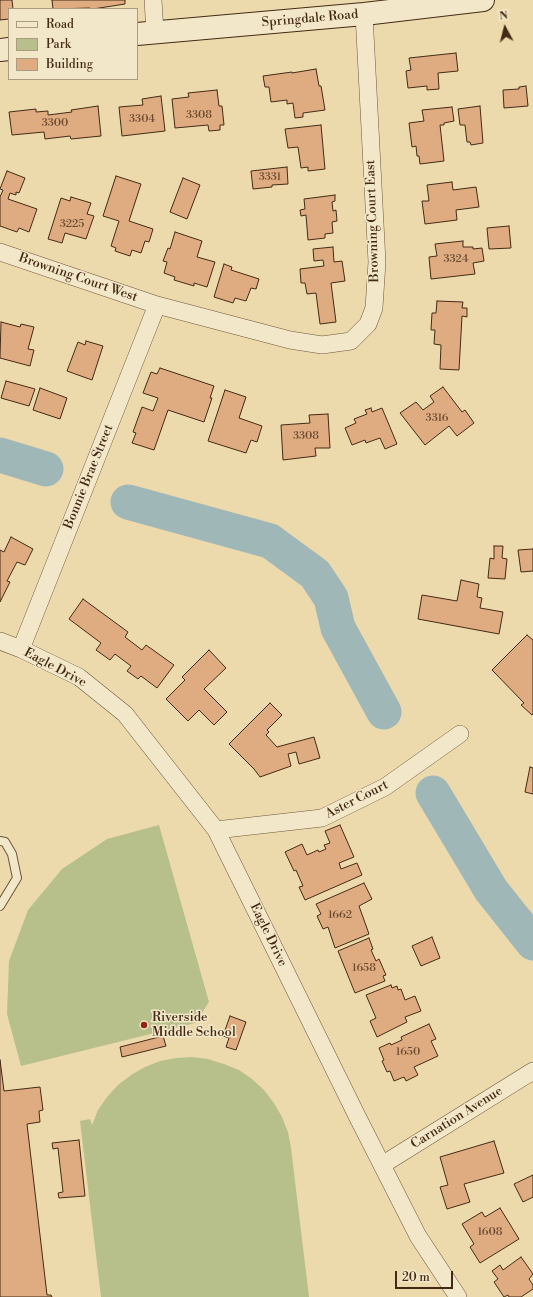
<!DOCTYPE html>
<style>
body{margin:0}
#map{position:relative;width:533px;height:1297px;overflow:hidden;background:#eddaac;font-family:"Libre Bodoni",serif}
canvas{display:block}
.legend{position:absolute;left:8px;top:8px;width:130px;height:72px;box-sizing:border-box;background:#f3e7c9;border:1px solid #ad9b81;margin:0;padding:5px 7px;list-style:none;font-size:12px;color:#442a15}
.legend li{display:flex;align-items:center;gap:8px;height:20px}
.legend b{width:20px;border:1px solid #ad9b81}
.north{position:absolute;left:485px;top:8px;width:40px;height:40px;-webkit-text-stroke:3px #f3e7c9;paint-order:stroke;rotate:353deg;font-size:11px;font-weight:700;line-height:16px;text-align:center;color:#442a15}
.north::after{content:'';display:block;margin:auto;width:14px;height:18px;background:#442a15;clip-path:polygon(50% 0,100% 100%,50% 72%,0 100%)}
.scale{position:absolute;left:395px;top:1271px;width:58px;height:18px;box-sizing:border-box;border:2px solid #442a15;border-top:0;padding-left:5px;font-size:12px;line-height:14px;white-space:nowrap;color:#442a15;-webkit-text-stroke:3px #f3e7c9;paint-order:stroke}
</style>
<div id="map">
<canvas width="533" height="1297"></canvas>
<ul class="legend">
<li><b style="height:5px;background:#f3e7c9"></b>Road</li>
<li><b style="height:11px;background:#b7c08a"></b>Park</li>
<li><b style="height:11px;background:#dfac82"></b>Building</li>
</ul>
<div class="north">N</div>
<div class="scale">20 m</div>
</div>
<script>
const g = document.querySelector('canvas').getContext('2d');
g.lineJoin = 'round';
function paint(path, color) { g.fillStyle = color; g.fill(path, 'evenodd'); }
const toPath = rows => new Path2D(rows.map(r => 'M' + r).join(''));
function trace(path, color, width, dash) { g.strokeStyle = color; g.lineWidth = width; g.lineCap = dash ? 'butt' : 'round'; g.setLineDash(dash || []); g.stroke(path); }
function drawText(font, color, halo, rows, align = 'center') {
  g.font = font + ' "Libre Bodoni",serif'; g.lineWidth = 3; g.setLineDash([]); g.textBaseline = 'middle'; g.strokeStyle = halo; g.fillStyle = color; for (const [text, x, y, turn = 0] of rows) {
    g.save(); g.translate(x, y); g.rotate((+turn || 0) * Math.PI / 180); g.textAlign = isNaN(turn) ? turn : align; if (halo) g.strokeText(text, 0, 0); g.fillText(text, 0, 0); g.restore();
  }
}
const green = toPath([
 [159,825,209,1002,195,1023,21,1066,7,1014,9,961,28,910,62,869,107,839],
 [192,1057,208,1059,224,1064,239,1070,252,1079,264,1090,274,1103,282,1117,288,1132,291,1148,309,1297,101,1297,80,1121,90,1119,92,1125,98,1110,107,1097,118,1085,131,1075,145,1067,160,1061,176,1058]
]);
const river = toPath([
 [0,455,46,469],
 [128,502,270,541,315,574,331,598,338,628,384,712],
 [433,793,491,890,533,943]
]);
const building = toPath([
 [0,0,12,0,13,9,9,9,9,19,0,20,0,0],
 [52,0,125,0,125,4,93,9,91,9,90,8,53,9,52,0],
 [456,53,458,71,438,73,439,89,427,90,427,86,408,88,406,71,411,70,409,58,456,53],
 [316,69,319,86,321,86,325,110,303,113,303,117,295,118,293,103,287,104,287,100,271,102,269,87,265,87,263,76,292,72,292,73,316,69],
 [526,86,528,106,504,108,503,90,519,89,519,87,526,86],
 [217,90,219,106,222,106,224,125,220,125,220,130,209,131,208,125,175,128,172,99,189,97,188,93,217,90],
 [161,96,165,131,122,136,119,107,143,105,142,99,161,96],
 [98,106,101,136,71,139,70,136,45,139,44,132,12,135,9,112,36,109,36,112,48,111,48,115,72,112,71,110,98,106],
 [480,106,483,143,471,145,470,142,467,142,465,125,460,125,458,109,480,106],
 [452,107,454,121,444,123,444,125,440,125,444,161,420,164,419,156,417,156,416,146,412,147,409,123,424,121,422,110,452,107],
 [321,125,325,169,308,171,308,167,301,168,298,147,288,148,285,129,321,125],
 [287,167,288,184,272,185,272,187,253,189,251,171,287,167],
 [7,171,25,178,19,193,16,192,16,195,10,193,8,199,37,209,29,232,19,228,17,232,0,226,0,197,3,190,0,189,7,171],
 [116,176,141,184,129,221,153,229,149,242,145,241,141,253,132,250,130,256,115,251,116,248,111,246,119,221,103,216,116,176],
 [183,178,200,185,187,219,170,212,183,178],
 [452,182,453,190,476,187,479,207,456,210,457,220,425,224,422,201,429,201,427,185,452,182],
 [335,195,335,201,332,202,333,211,336,210,337,221,332,222,333,233,325,234,325,238,308,240,306,215,301,216,300,210,305,209,304,199,335,195],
 [71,197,91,203,87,214,94,216,86,239,65,233,62,243,48,239,61,198,70,201,71,197],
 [509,226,511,248,489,249,487,228,509,226],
 [175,232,202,241,197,257,215,262,207,287,194,283,194,286,174,280,175,277,164,273,167,262,163,261,168,248,170,249,175,232],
 [463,241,463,247,473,247,473,249,482,248,484,261,473,263,475,274,431,279,429,257,437,256,435,244,463,241],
 [333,247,334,262,342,261,345,281,331,283,336,322,320,324,316,293,307,294,305,283,301,283,300,269,324,266,323,260,314,261,313,249,333,247],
 [224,264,232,267,231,270,259,279,256,289,251,288,246,301,235,298,233,303,214,297,224,264],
 [437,301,463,302,462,308,467,308,467,317,462,316,459,370,440,369,441,345,434,344,435,330,431,330,432,313,436,313,437,301],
 [1,322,20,327,21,324,34,327,28,349,34,350,30,366,0,358,1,322],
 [86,341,103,346,92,380,67,371,78,342,85,345,86,341],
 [160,368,214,386,210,398,212,398,204,422,168,410,154,450,132,443,136,433,133,432,142,407,153,411,158,398,143,393,151,372,157,374,160,368],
 [6,381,35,389,29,406,1,398,6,381],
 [443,387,462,412,465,410,474,423,457,436,449,426,425,445,400,413,416,402,423,410,434,402,430,396,443,387],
 [40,388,67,398,60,419,33,410,40,388],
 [225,390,246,397,239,418,262,426,257,442,251,440,246,453,208,441,225,390],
 [371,408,372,412,382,408,397,444,385,449,380,438,366,443,365,440,352,445,345,428,356,423,354,419,367,414,365,410,371,408],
 [328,414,330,448,315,448,316,456,283,460,281,425,310,423,309,415,328,414],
 [11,537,33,549,25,565,17,562,7,581,10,582,0,602,0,550,4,552,11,537],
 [494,546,503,546,502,558,507,559,505,579,488,578,490,558,494,559,494,546],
 [533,549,533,571,521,572,518,550,533,549],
 [461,580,479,584,477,597,482,598,480,608,503,612,499,634,418,619,422,595,457,601,461,580],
 [83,599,128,632,125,637,142,650,146,645,174,665,157,688,141,676,138,679,127,671,131,666,115,654,110,660,96,650,101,643,69,619,83,599],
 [527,635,533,640,533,714,532,715,521,705,524,703,492,670,527,635],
 [209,650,226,668,204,689,227,712,214,725,199,710,188,721,166,699,185,680,182,677,209,650],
 [270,703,282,715,267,730,269,732,266,735,277,747,314,737,320,758,299,764,296,752,288,754,291,766,260,777,254,769,229,744,270,703],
 [530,767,533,768,533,794,525,792,530,767],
 [340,825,354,857,339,863,341,869,357,863,362,875,305,900,299,887,303,886,296,870,294,871,285,852,302,844,307,855,318,850,319,852,326,849,324,845,330,843,325,831,340,825],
 [364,883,372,899,359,906,369,934,335,948,328,927,323,929,317,916,321,914,316,904,364,883],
 [432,937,440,958,421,966,412,946,432,937],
 [369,938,373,949,371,950,376,961,379,959,386,975,383,976,385,981,355,993,338,951,369,938],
 [391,985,392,988,397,986,398,990,401,989,405,1000,415,996,421,1011,405,1017,407,1022,377,1037,370,1021,376,1018,366,995,391,985],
 [230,1016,246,1022,236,1050,226,1047,229,1038,223,1036,230,1016],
 [429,1024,436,1039,431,1041,438,1056,414,1067,418,1075,406,1081,404,1077,394,1081,390,1071,387,1072,382,1061,384,1060,379,1048,390,1043,391,1045,402,1040,401,1037,429,1024],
 [163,1036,166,1046,122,1057,120,1047,163,1036],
 [0,1060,4,1091,40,1087,43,1110,39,1111,40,1122,27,1124,47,1295,51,1295,52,1297,0,1297,0,1060],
 [79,1140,85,1196,59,1198,58,1193,63,1192,58,1148,53,1149,52,1143,79,1140],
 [494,1141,504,1173,464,1184,470,1202,447,1209,440,1187,448,1185,440,1157,494,1141],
 [533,1175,533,1197,523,1202,514,1184,533,1175],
 [500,1208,519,1239,480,1263,470,1247,474,1244,462,1224,482,1212,485,1217,500,1208],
 [521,1257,533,1274,529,1279,533,1285,533,1289,521,1297,509,1297,508,1295,504,1297,494,1282,498,1279,492,1271,500,1265,503,1270,521,1257]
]);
const lane = toPath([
 [0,841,5,842,12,854,17,878,0,906]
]);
const street = toPath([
 [153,0,155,32],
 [0,252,157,305,290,340,322,345,351,341,368,324,374,308,377,262,364,14],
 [0,641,21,649,79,677,125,714,216,830,358,1118,418,1236,458,1297],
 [21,649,157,305],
 [216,830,322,818,385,787,460,734],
 [382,1165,533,1071]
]);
const secondary = toPath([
 [137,34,364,14,483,0],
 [0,50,9,49]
]);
const markers = [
 [144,1025,4,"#8f2418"]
];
const numberNames = [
 ["3308",199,115],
 ["3304",142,119],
 ["3300",55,123],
 ["3331",270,177],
 ["3225",72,224],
 ["3324",456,259],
 ["3316",437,418],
 ["3308",306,436],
 ["1662",340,915],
 ["1658",364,968],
 ["1650",408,1052],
 ["1608",490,1232]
];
const streetNames = [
 ["Springdale Road",310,19,-5],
 ["Browning Court East",373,221,-92],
 ["Browning Court West",78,278,19],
 ["Bonnie Brae Street",89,477,-68],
 ["Eagle Drive",55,668,28],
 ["Aster Court",357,800,-27],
 ["Eagle Drive",268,935,64],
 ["Carnation Avenue",457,1118,-32]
];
const poiNames = [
 ["Riverside",152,1018],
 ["Middle School",152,1033]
];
paint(green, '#b7c08a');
trace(river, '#9fb7b6', 35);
paint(building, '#dfac82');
trace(building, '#442a15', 1);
trace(lane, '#6e563b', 10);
trace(street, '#6e563b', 18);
trace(secondary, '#442a15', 24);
trace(lane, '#f3e7c9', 8);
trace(street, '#f3e7c9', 17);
trace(secondary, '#f3e7c9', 22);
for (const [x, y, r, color] of markers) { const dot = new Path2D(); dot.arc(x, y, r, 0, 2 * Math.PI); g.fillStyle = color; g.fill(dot); trace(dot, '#f3e7c9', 1.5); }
drawText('11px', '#6b4a30', null, numberNames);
drawText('13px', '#442a15', '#f3e7c9', streetNames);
drawText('13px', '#442a15', '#f3e7c9', poiNames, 'left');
</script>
